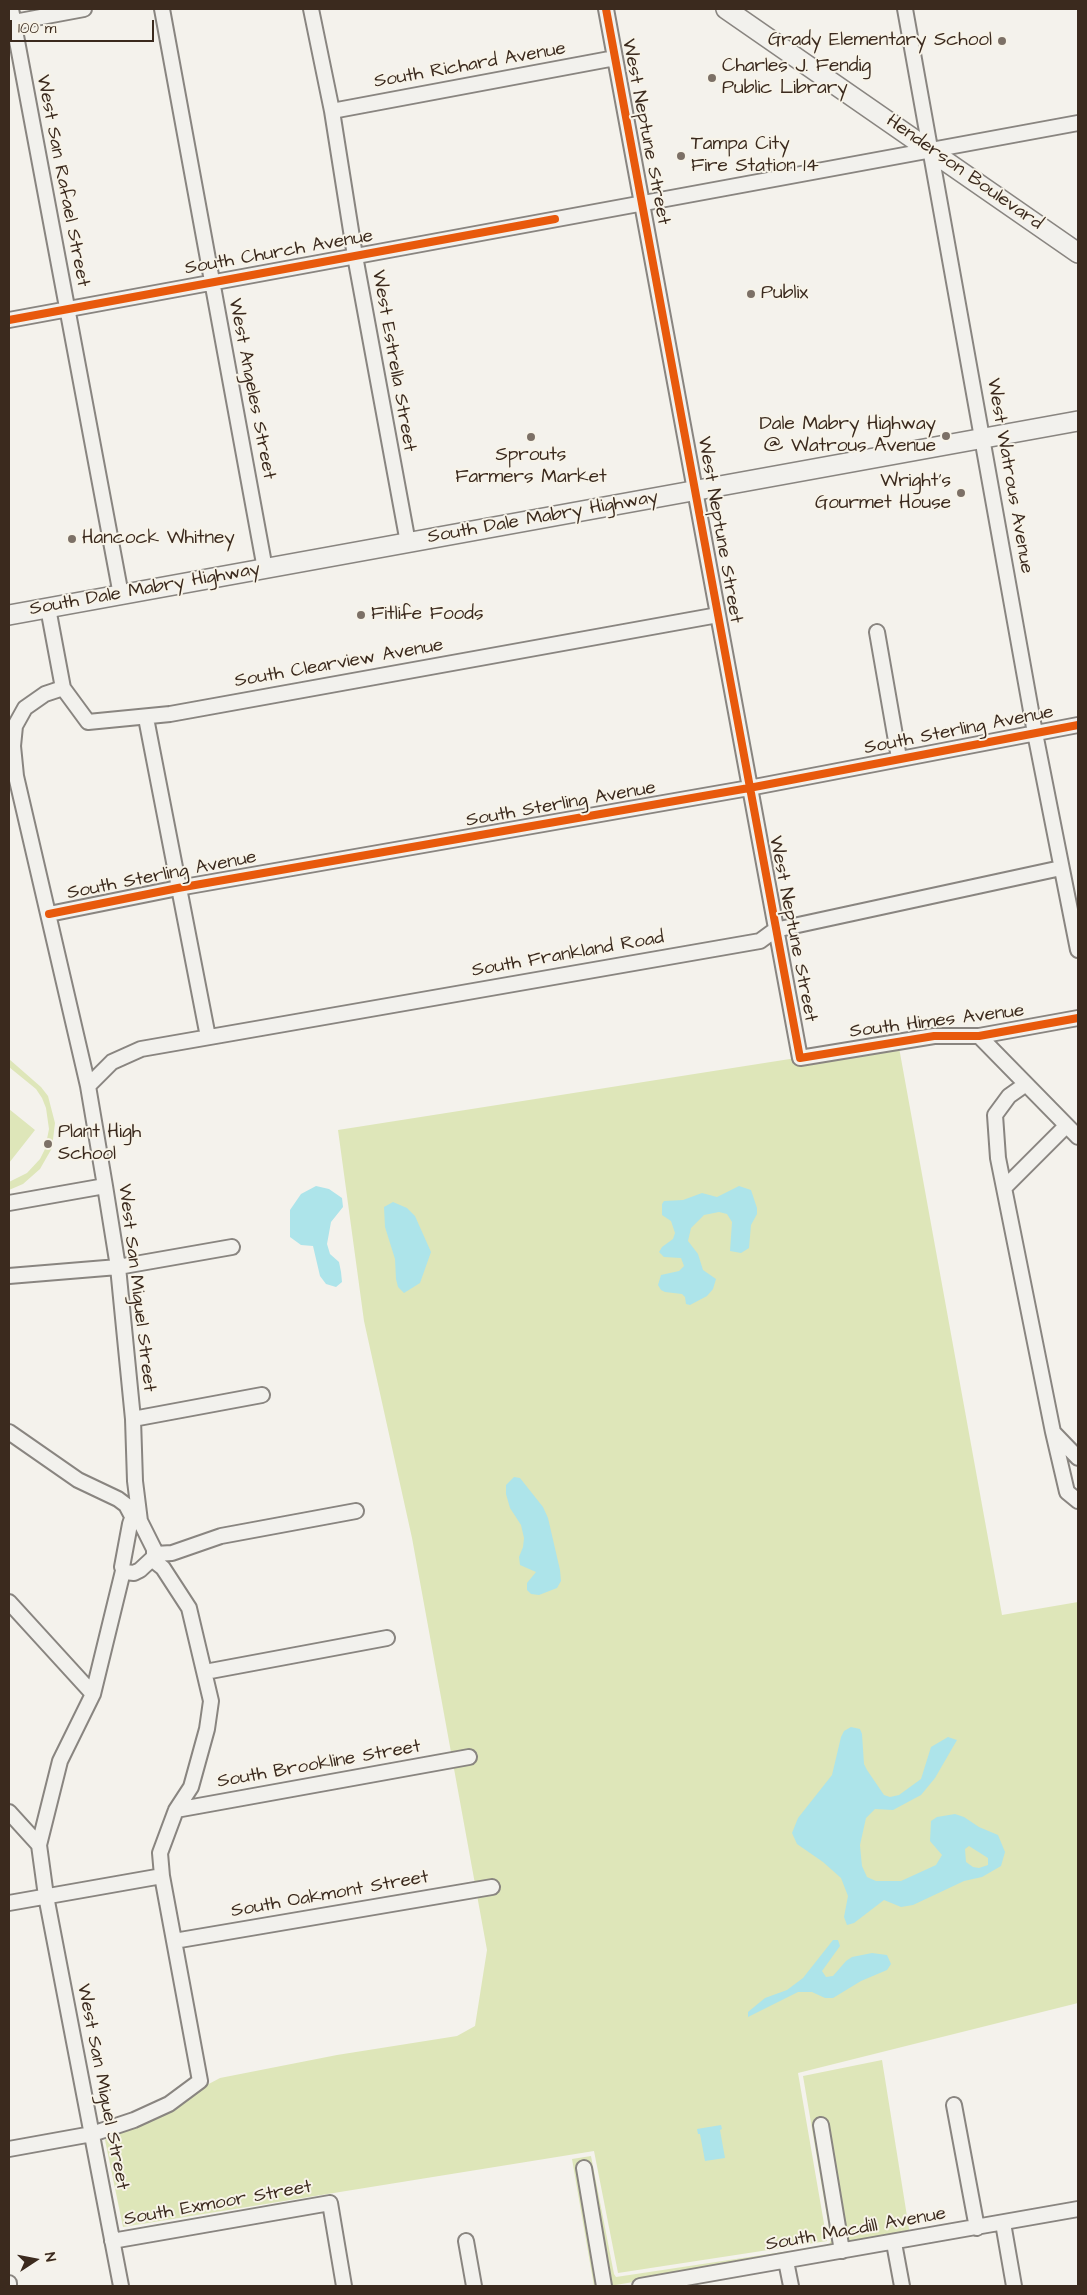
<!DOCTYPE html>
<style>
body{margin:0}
#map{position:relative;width:1087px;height:2295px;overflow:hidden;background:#f4f2ec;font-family:"Architects Daughter",sans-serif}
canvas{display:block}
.frame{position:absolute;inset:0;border:10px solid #3b2a1e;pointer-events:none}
.north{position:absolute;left:10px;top:2235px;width:50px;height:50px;-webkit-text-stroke:4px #f7f3e8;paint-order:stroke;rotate:79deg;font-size:14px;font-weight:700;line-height:20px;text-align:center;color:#3b2a1e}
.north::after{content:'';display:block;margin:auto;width:18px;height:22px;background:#3b2a1e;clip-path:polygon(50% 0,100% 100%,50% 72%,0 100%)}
.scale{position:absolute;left:10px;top:20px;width:144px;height:22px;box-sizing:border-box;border:2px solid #3b2a1e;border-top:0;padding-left:6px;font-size:15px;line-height:18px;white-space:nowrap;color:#3b2a1e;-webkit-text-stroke:4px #f7f3e8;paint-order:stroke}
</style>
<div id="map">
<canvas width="1087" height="2295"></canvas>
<div class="frame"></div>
<div class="north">N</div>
<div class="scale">100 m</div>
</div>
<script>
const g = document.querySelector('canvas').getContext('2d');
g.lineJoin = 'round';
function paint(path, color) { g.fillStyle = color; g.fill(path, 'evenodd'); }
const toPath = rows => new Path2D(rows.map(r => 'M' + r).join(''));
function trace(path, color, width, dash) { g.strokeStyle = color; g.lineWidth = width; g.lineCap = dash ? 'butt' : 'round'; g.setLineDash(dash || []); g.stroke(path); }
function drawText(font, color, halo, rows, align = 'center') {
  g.font = font + ' "Architects Daughter",sans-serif'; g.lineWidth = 4; g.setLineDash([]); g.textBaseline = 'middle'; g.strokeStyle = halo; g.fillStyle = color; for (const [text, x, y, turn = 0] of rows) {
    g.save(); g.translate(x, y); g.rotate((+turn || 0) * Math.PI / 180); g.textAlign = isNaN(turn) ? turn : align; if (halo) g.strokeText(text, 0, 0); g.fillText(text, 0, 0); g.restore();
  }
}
const green = toPath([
 [898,1042,1002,1615,1078,1602,1078,2003,798,2073,827,2241,618,2273,594,2151,123,2227,105,2140,110,2128,143,2119,220,2078,337,2055,457,2036,475,2026,487,1950,412,1538,364,1321,338,1130],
 [9,1059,41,1087,48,1096,55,1123,52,1148,40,1169,23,1184,9,1190,9,1182,27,1173,40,1159,45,1149,49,1129,46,1108,42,1098,36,1089,9,1067],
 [9,1109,35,1130,9,1163],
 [882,2060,910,2235,847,2245,825,2119,815,2121,836,2247,610,2286,588,2162,578,2164,599,2286,594,2286,572,2159,591,2156,614,2274,616,2277,829,2245,831,2240,803,2076]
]);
const water = toPath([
 [316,1186,329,1189,342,1198,343,1207,331,1222,327,1244,330,1254,339,1262,341,1272,342,1282,336,1287,326,1284,320,1276,313,1246,301,1245,290,1237,290,1210,301,1194],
 [739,1186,751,1190,757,1208,757,1214,751,1225,749,1248,741,1253,730,1251,732,1222,727,1214,719,1212,704,1215,691,1228,688,1241,698,1254,703,1270,716,1279,713,1289,707,1296,690,1305,686,1304,685,1297,682,1294,665,1292,661,1290,658,1285,661,1275,679,1271,684,1266,681,1258,664,1257,659,1252,662,1247,673,1239,675,1233,671,1221,662,1215,662,1204,664,1201,683,1200,702,1193,717,1197],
 [393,1202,407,1208,415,1216,431,1252,420,1283,404,1293,398,1287,396,1279,395,1259,385,1227,384,1207],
 [514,1477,520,1478,543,1507,548,1518,560,1570,561,1581,557,1588,539,1595,531,1594,527,1590,527,1583,536,1572,520,1565,519,1557,523,1547,524,1538,521,1525,510,1508,506,1494,506,1485],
 [851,1727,860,1729,862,1734,864,1764,867,1770,884,1795,890,1797,899,1795,921,1779,931,1747,948,1737,957,1740,935,1778,921,1795,893,1810,875,1809,866,1818,860,1845,861,1856,862,1866,867,1877,876,1881,901,1881,936,1865,942,1855,930,1841,931,1821,937,1817,955,1814,964,1817,979,1827,998,1835,1005,1852,1001,1866,982,1877,964,1881,913,1905,901,1907,884,1900,854,1923,847,1925,844,1917,848,1896,841,1878,823,1862,797,1844,792,1833,798,1818,832,1775,841,1737,844,1731],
 [969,1846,988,1858,988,1865,979,1868,973,1867,966,1862,965,1849],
 [833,1940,838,1940,840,1946,822,1971,826,1977,833,1976,846,1961,852,1957,872,1953,887,1955,891,1964,887,1970,861,1981,833,1998,825,1998,812,1992,798,1992,748,2017,748,2012,765,1998,787,1990,803,1978],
 [721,2125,722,2129,720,2130,725,2158,705,2161,700,2134,698,2134,697,2129]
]);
const minor = toPath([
 [11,9,121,595],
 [162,9,265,569],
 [311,9,332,111,355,256,408,543],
 [606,9,800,1058,934,1036,979,1036,1078,1018],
 [905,9,1035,733,1078,950],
 [9,23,84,9],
 [332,111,615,58],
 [9,320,1078,123],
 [48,608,63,688,88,722,170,714,718,615],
 [877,632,899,758],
 [63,688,45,694,25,708,15,726,13,746,16,776,88,1086,105,1186,118,1267,133,1419,135,1481,140,1521],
 [146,718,208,1037],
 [49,914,178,888,749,788,1078,725],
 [979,1036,1078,1137],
 [1026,1084,1009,1096,995,1115,998,1158,1053,1432,1078,1458],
 [88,1086,112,1062,141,1049,760,941,775,930,1061,868],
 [1004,1188,1066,1126],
 [9,1203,105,1186],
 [9,1276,118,1267,232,1247],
 [133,1419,262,1395],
 [9,1432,78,1480,118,1499,126,1505,134,1520],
 [1053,1432,1067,1492,1078,1501],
 [138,1520,140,1521,154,1549,154,1557,140,1570,134,1573,125,1572,122,1567,130,1524,131,1521,138,1520],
 [155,1554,172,1553,221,1536,356,1511],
 [9,1602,93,1694],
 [205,1672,387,1638],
 [176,1810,469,1757],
 [9,1812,39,1845],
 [9,1903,162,1876],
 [174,1941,492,1887],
 [954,2105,977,2228],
 [821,2125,842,2251],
 [9,2149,92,2134,134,2120,169,2104,200,2081,162,1876,160,1853,176,1810,191,1787,207,1729,211,1701,189,1608,163,1568,153,1560],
 [584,2168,604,2286],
 [1003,2223,1014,2286],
 [112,2241,330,2203,344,2286],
 [466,2241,474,2286],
 [894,2243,902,2286],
 [786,2261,791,2286],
 [9,2283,9,2286],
 [121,2286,46,1896,39,1845,60,1761,93,1694,123,1571],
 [640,2286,1078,2209]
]);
const major = toPath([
 [726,9,1078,253],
 [9,615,1078,421]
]);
const cycleway = toPath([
 [606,9,800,1058,934,1036,979,1036,1078,1018],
 [9,320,555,219],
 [49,914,178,888,749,788,1078,725]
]);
const markers = [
 [1002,41,5,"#7c7066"],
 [712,78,5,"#7c7066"],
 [681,156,5,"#7c7066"],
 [751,294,5,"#7c7066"],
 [946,436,5,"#7c7066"],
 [531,437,5,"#7c7066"],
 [961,493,5,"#7c7066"],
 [72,539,5,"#7c7066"],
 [361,615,5,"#7c7066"],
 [48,1144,5,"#7c7066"]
];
const poiNames = [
 ["Grady Elementary School",992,41,"right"],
 ["Charles J. Fendig",722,67],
 ["Public Library",722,89],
 ["Tampa City",691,145],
 ["Fire Station 14",691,167],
 ["Publix",761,294],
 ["Dale Mabry Highway",936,425,"right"],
 ["@ Watrous Avenue",936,447,"right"],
 ["Sprouts",531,456,"center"],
 ["Farmers Market",531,478,"center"],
 ["Wright's",951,482,"right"],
 ["Gourmet House",951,504,"right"],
 ["Hancock Whitney",82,539],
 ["Fitlife Foods",371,615],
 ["Plant High",58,1133],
 ["School",58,1155]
];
const streetNames = [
 ["South Richard Avenue",470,66,-10],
 ["West Neptune Street",645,132,79],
 ["Henderson Boulevard",964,173,35],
 ["West San Rafael Street",62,181,79],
 ["South Church Avenue",279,253,-10],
 ["West Estrella Street",393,361,80],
 ["West Angeles Street",251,389,79],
 ["West Watrous Avenue",1009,476,80],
 ["South Dale Mabry Highway",543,518,-10],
 ["West Neptune Street",719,530,80],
 ["South Dale Mabry Highway",145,590,-10],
 ["South Clearview Avenue",339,664,-10],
 ["South Sterling Avenue",959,731,-11],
 ["South Sterling Avenue",561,805,-10],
 ["South Sterling Avenue",162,876,-11],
 ["West Neptune Street",792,929,79],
 ["South Frankland Road",568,955,-10],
 ["South Himes Avenue",937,1022,-7],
 ["West San Miguel Street",136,1288,83],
 ["South Brookline Street",319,1765,-10],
 ["South Oakmont Street",330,1895,-10],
 ["West San Miguel Street",102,2087,79],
 ["South Exmoor Street",218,2204,-10],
 ["South Macdill Avenue",856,2230,-10]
];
paint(green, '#dee6b9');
paint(water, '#ade4ea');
trace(minor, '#898580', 18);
trace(major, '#898580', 22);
trace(minor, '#f2f1ed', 14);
trace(major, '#f2f1ed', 19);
trace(cycleway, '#e8590c', 8);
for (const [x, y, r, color] of markers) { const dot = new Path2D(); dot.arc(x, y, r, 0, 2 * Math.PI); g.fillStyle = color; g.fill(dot); trace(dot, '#f7f3e8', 2); }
drawText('19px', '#3b2a1e', '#f7f3e8', poiNames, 'left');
drawText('19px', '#3b2a1e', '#f7f3e8', streetNames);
</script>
